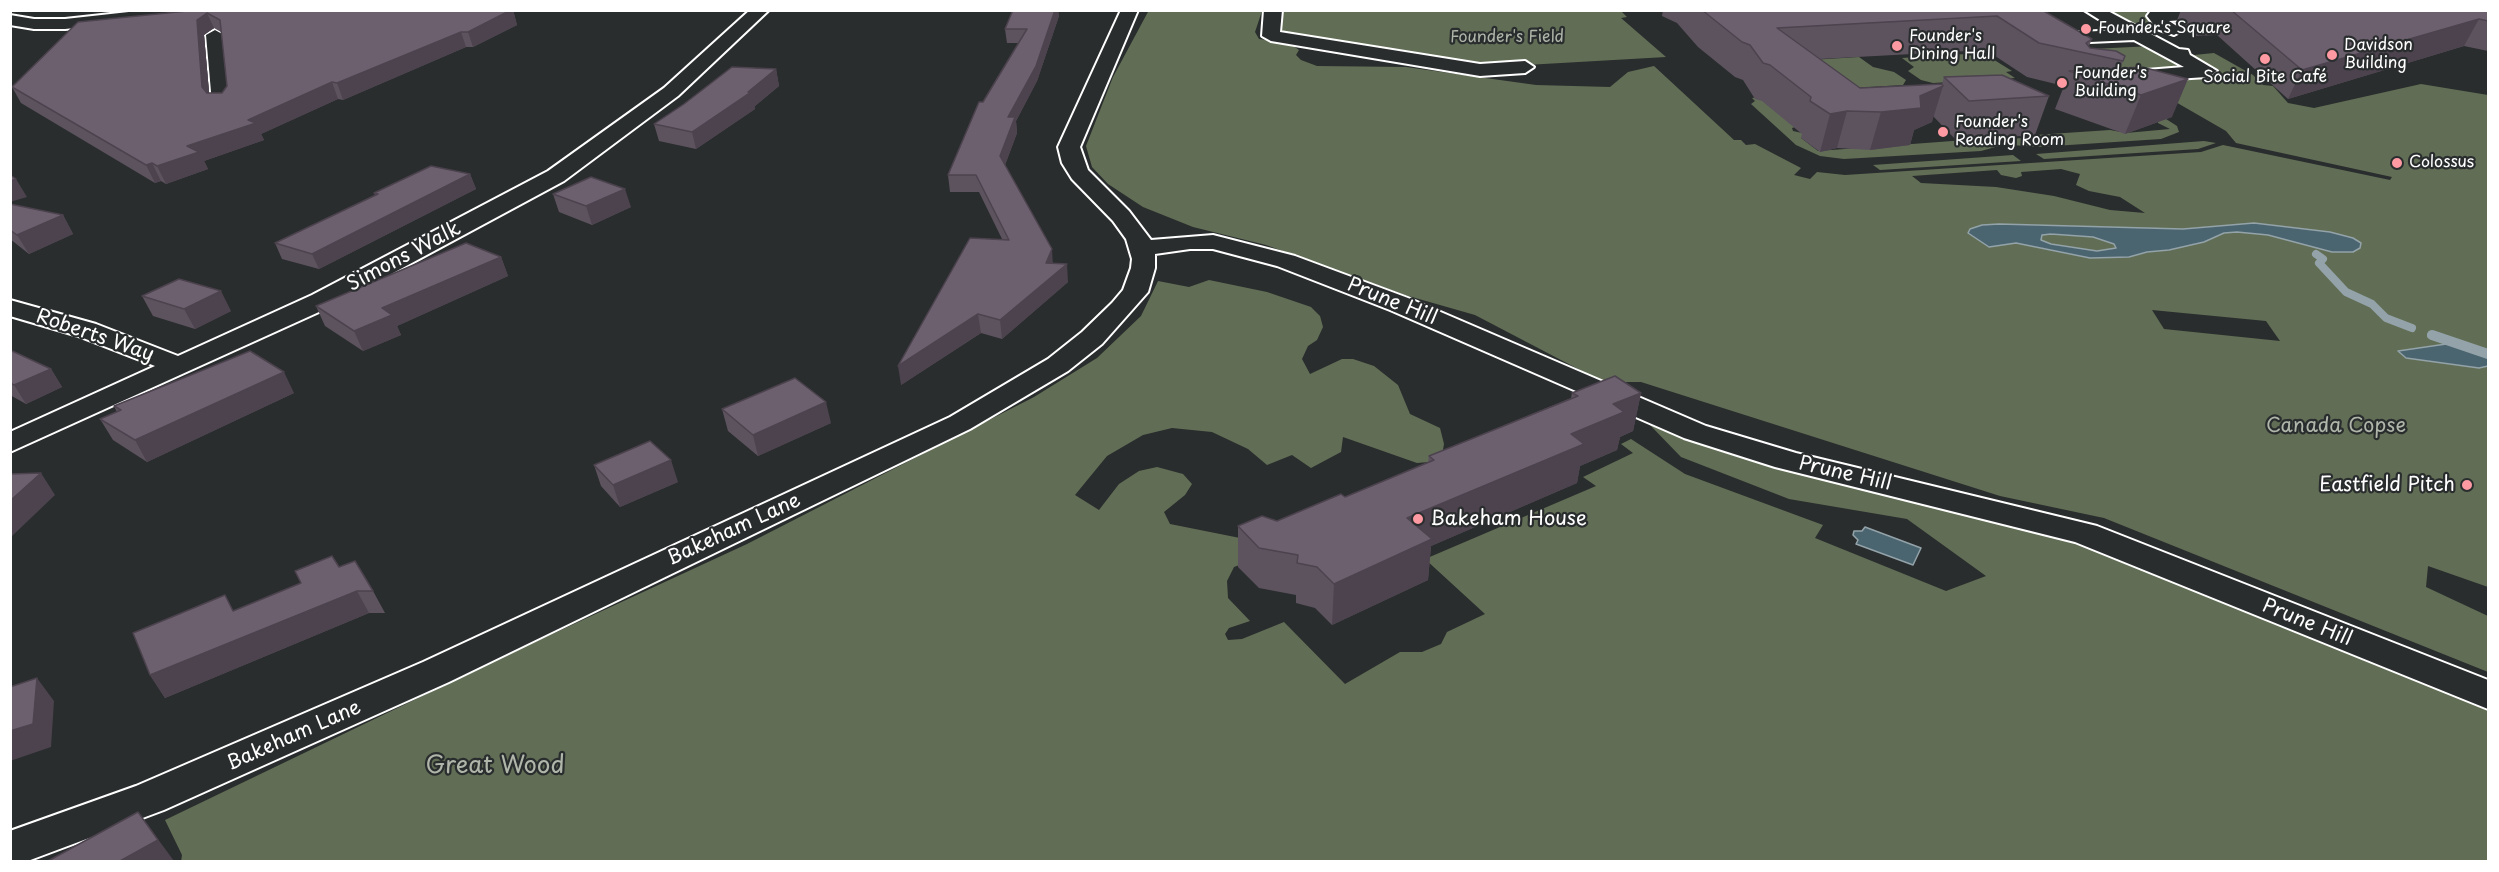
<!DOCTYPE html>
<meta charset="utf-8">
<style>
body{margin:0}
#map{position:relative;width:2499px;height:872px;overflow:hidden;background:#2a2d2e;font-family:"Playpen Sans",sans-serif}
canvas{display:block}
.frame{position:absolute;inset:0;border:12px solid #fff;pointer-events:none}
</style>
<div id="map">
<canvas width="2499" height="872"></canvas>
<div class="frame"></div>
</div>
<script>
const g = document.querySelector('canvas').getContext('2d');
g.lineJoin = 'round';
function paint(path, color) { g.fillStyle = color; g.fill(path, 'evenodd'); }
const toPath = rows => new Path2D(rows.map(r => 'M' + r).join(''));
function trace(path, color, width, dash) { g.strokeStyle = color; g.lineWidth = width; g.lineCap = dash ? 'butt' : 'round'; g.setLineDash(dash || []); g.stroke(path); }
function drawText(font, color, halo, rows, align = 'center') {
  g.font = font + ' "Playpen Sans",sans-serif'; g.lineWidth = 4.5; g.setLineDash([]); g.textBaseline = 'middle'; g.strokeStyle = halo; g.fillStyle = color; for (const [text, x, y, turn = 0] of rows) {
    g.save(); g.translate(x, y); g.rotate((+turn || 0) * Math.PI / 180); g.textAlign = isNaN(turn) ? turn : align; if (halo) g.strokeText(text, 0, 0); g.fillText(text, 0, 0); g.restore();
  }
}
const green = toPath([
 [1149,10,1262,11,1255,32,1259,39,1289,43,1299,50,1296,55,1301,60,1317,66,1406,67,1536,85,1610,87,1628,72,1654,66,1734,140,1741,140,1746,145,1755,144,1801,168,1794,175,1810,179,1817,172,1845,175,2201,152,2223,145,2390,180,2392,177,2236,143,2226,131,2134,78,2223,75,2220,71,2184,56,2214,53,2253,75,2263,85,2273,86,2288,103,2314,108,2421,84,2488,95,2488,352,2453,343,2399,352,2406,358,2479,368,2488,366,2488,587,2428,566,2426,587,2488,616,2488,672,2104,518,2000,496,1641,382,1603,382,1475,315,1405,295,1266,245,1193,227,1143,207,1108,184,1092,167,1086,146,1113,77],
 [2061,169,2080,174,2076,185,2089,191,2120,197,2145,213,2110,210,2054,196,1996,187,1921,183,1912,176,1997,170,2001,175,2016,178,2022,176,2021,172],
 [2254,223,2330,232,2332,252,2268,235,2237,232,2224,233,2204,242,2169,250,2147,252,2129,257,2090,258,2016,243,2007,244,1999,224,2183,229],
 [2152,310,2266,321,2280,341,2164,329],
 [1278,11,1621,11,1627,17,1621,18,1666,57,1491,67,1277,32],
 [2097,11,2145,11,2160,24,2128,26],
 [2152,46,2195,68,2114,75,2072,50],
 [1983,53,2012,71,2006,72,2015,78,1933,83,1921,80,1908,71,1914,67,1902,58],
 [1859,57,1873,67,1894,72,1906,80,1903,85,1819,90,1778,62],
 [2105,80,2177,126,2179,132,2161,139,2038,147,2012,145,2004,139,2025,138,2020,136,2110,130,2126,133,2170,129,2158,123,2158,120],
 [1758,97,1795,127,1792,128,1793,131,1802,133,1805,136,1801,138,1818,151,1966,140,1974,142,1990,140,1999,146,1981,151,1844,159,1820,156,1796,145,1751,104,1755,101,1752,98],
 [2204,141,2216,143,2198,149,2044,159,2036,154],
 [2013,155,2021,161,1880,170,1873,165],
 [2051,234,2093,237,2115,244,2116,248,2097,251,2051,244,2041,240,2041,235],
 [1209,280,1267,292,1311,307,1320,316,1323,327,1317,340,1308,346,1302,359,1310,374,1342,359,1353,359,1374,366,1398,385,1410,414,1440,428,1444,444,1441,461,1417,463,1343,437,1341,452,1311,468,1292,455,1267,465,1248,449,1212,432,1172,428,1143,435,1107,456,1075,495,1099,510,1119,484,1139,471,1157,467,1183,474,1192,484,1185,495,1164,512,1170,524,1240,538,1250,561,1234,567,1227,581,1228,598,1250,621,1229,628,1225,634,1228,640,1242,639,1284,622,1345,684,1400,652,1422,652,1441,644,1447,632,1485,614,1425,559,1596,486,1583,477,1633,453,1621,444,1631,439,1685,474,1823,525,1815,538,1946,591,1986,576,1907,519,1789,499,1681,457,1649,424,1661,421,2047,530,2426,671,2488,697,2488,861,181,862,182,855,165,820,522,648,747,544,1034,397,1097,358,1141,316,1158,281,1189,287]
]);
const water = toPath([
 [2254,223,2330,232,2353,238,2361,243,2360,248,2353,252,2332,252,2268,235,2237,232,2224,233,2204,242,2169,250,2147,252,2129,257,2090,258,2016,243,1989,247,1968,233,1970,229,1982,225,1999,224,2183,229,2254,223],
 [2051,234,2093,237,2114,244,2116,248,2097,251,2051,244,2041,240,2042,235,2051,234],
 [2453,343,2482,348,2488,352,2488,366,2479,368,2406,358,2398,351,2453,343],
 [1865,527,1921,548,1913,565,1856,544,1858,540,1853,535,1854,531,1862,531,1865,527]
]);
const streamFar1 = toPath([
 [2316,254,2323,259,2319,263,2346,292,2372,304,2386,318,2412,328],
 [2431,335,2436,337]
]);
const stream = toPath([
 [2432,335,2488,354]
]);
const street = toPath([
 [147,10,211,10,203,15,65,29,34,29,10,25,10,15,34,19,65,19,147,10],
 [750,10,769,10,678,96,564,181,330,307,10,452,10,432,155,366,78,336,10,316,10,300,96,324,178,356,312,295,548,171,664,88,750,10],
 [1121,10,1138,10,1080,147,1088,170,1129,211,1151,240,1213,235,1295,256,1408,298,1706,426,1796,453,2097,526,2488,680,2488,709,2075,542,1775,467,1684,438,1390,310,1277,266,1213,249,1190,249,1155,254,1155,268,1148,292,1102,344,1068,371,970,429,449,682,164,810,25,862,10,862,10,831,136,786,423,662,950,417,1048,359,1082,332,1112,303,1123,290,1131,268,1132,259,1126,239,1113,221,1072,179,1062,163,1058,147,1121,10],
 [1264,10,1282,10,1280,32,1480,64,1525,61,1534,67,1525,73,1480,76,1271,41,1262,36,1264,10],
 [2084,10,2106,10,2179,49,2188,50,2190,55,2217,71,2207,77,2128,82,2121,80,2118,76,2121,72,2184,67,2134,40,2046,44,2037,39,2046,34,2116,30,2084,10],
 [2162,10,2222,10,2220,14,2198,19,2169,21,2183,30,2174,35,2157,29,2147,16,2150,12,2162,10],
 [215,30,224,35,232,103,229,107,222,109,215,107,212,103,206,35,215,30]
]);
const wall = toPath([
 [197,10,513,10,517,25,473,47,466,47,343,100,338,99,261,134,264,140,204,161,208,169,166,184,161,181,155,183,21,103,12,87],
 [214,28,221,32,227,86,222,93,209,93,204,35],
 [1013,10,1067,10,1058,11,1059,16,1037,81,1016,121,1017,133,1005,165,1053,263,1068,282,1002,339,981,333,901,385,1002,239,979,192,950,192,948,175,983,102,1019,43,1007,43,1005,29],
 [1663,10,2042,10,2092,39,2089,46,2090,48,2125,56,2120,69,2172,117,2125,134,2055,109,2064,86,2027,77,1986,50,1820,59,1860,88,1942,84,1944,77,2049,96,2035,135,1956,140,1933,116,1932,122,1914,130,1910,145,1870,150,1837,148,1820,152,1801,138,1802,134,1762,101,1755,99,1743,80,1735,77,1698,47,1677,23,1662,16],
 [2181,10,2488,10,2488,51,2464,46,2288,99,2217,35,2193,36,2176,23],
 [776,69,779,86,755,106,755,109,696,149,659,141,654,124],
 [470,174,476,189,319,269,282,259,275,243,375,195,374,193],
 [553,194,631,207,592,225,559,212],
 [10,204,63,215,73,234,29,254,10,239],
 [501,257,508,276,397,326,401,335,363,351,325,326,316,306],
 [142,296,231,311,195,329,153,316],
 [10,350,51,369,62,387,26,404,10,395],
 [294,393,147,462,113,440,100,419,117,412,114,406],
 [1572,393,1641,393,1633,431,1620,437,1617,450,1580,466,1577,483,1431,546,1428,580,1332,625,1315,608,1296,603,1296,595,1259,588,1238,567,1238,526,1277,521,1345,497,1428,462,1429,456,1571,398],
 [722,409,831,423,758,456,728,431],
 [594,465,678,482,620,507,601,486],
 [339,567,373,591,385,613,369,613,165,698,150,675]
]);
const shadedWall = toPath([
 [511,10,513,10,517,25,473,47,468,32],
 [1055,10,1058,10,1059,16,1037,81,1016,121,1017,133,1002,173,1000,156,1008,117],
 [207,13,214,28,204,35,210,103,202,87,197,20],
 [2479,19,2464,46,2288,99,2302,70],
 [461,32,466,47,343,100,337,83],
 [776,69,779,86,755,106,755,109,696,149,692,132,748,92],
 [2188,79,2172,117,2125,134,2141,95],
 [332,82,338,99,261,134,264,140,204,161,208,169,166,184,157,166,187,146],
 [1943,86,1932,122,1914,130,1910,145,1870,150,1881,112],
 [1847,111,1837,148,1820,152,1830,114],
 [152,163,161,181,155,183,146,165],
 [470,174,476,189,319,269,312,254],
 [16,179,27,197,10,202,10,181],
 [625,189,631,207,592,225,586,206],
 [63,215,73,234,29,254,17,235],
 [1052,249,1053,267,1067,264,1068,282,1002,339,1000,320,1046,263],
 [501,257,508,276,397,326,401,335,363,351,354,331,382,308],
 [221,291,231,311,195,329,184,309],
 [978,314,981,333,901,385,898,366],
 [51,369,62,387,26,404,14,385],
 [284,372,294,393,147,462,135,440],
 [1641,393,1633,431,1620,437,1617,450,1580,466,1577,483,1431,546,1428,580,1332,625,1334,584,1407,518,1571,434,1613,404],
 [826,402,831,423,758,456,753,435],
 [671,460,678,482,620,507,613,485],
 [41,473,55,495,10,538,10,501],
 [357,591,369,613,165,698,150,675],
 [37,678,54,701,51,747,10,761,10,731],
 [138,812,174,861,120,861]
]);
const building = toPath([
 [197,10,511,10,468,32,461,32,337,83,332,82,248,120,256,123,187,146,199,152,157,166,152,163,146,165,12,87,78,22,197,10],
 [207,13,220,20,227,86,222,93,207,93,202,87,197,20,207,13],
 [1013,10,1055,10,1036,66,1008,117,1015,117,1000,156,1052,249,1046,263,1067,264,1000,320,978,314,898,366,970,238,1009,240,976,175,948,175,979,102,983,102,1027,29,1005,29,1013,10],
 [1702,10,2042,10,2092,39,2086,43,2090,48,2116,51,2125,56,2123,61,2039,43,1997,16,1777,28,1860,88,1942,84,1943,86,1920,96,1921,108,1881,112,1847,111,1830,114,1810,101,1811,97,1770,65,1763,63,1750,45,1742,42,1702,10],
 [2231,10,2488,10,2488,21,2479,19,2302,70,2231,10],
 [732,67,776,69,748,92,751,92,692,132,654,124,684,104,732,67],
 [2142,67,2188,79,2141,95,2069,71,2142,67],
 [2002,75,2049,96,1969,101,1944,77,2002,75],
 [431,166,470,174,312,254,275,243,378,194,374,193,431,166],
 [10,175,16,179,10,181,10,175],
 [591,177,625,189,586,206,553,194,591,177],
 [10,204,63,215,17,235,10,230,10,204],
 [466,243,501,257,382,308,392,315,354,331,316,306,466,243],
 [179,279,221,291,184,309,142,296,179,279],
 [10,350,51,369,14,385,10,383,10,350],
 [250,351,284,372,135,440,100,419,121,410,114,406,250,351],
 [1615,376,1641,393,1613,404,1624,412,1571,434,1584,444,1407,518,1432,539,1334,584,1317,567,1297,563,1298,555,1259,548,1238,526,1262,516,1277,521,1341,494,1345,497,1434,460,1429,456,1578,396,1572,393,1615,376],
 [795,378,826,402,753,435,722,409,795,378],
 [650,441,671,460,613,485,594,465,650,441],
 [41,473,10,501,10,474,41,473],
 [332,556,339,567,355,561,373,591,357,591,150,675,133,633,225,595,233,611,301,583,295,571,332,556],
 [37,678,33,724,10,731,10,687,37,678],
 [138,812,158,840,120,861,48,861,138,812]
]);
const markers = [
 [2086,29,6,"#ff9aa2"],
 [1897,46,6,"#ff9aa2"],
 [2332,55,6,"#ff9aa2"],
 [2265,59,6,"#ff9aa2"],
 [2062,83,6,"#ff9aa2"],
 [1943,132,6,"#ff9aa2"],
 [2397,163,6,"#ff9aa2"],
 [2467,485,6,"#ff9aa2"],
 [1418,519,6,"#ff9aa2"]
];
const farPoinames = [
 ["Founder's Square",2098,29],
 ["Founder's",1909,37],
 ["Dining Hall",1909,55],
 ["Davidson",2344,46],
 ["Building",2344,64],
 ["Founder's",2074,74],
 ["Building",2074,92],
 ["Social Bite Café",2265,78,"center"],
 ["Founder's",1955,123],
 ["Reading Room",1955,141],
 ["Colossus",2409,163]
];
const farParknames = [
 ["Founder's Field",1507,38]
];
const streetNames = [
 ["Simons Walk",404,257,-28],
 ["Prune Hill",1392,302,22],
 ["Roberts Way",95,336,19],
 ["Prune Hill",1845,474,13],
 ["Bakeham Lane",734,530,-25],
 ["Prune Hill",2307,623,22],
 ["Bakeham Lane",294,736,-24]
];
const parkNames = [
 ["Canada Copse",2336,426]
];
const poiNames = [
 ["Eastfield Pitch",2455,485],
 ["Bakeham House",1430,519,"left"]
];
const nearParknames = [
 ["Great Wood",495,766]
];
paint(green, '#616e55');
paint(water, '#4b6570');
trace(water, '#93a3a9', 1.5);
trace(streamFar1, '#93a3a9', 8);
trace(stream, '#93a3a9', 10);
trace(street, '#fff', 4);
paint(street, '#2a2d2e');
paint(wall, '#5d535f');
paint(shadedWall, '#4c434e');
paint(building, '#6c606f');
trace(building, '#4c434e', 1.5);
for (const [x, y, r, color] of markers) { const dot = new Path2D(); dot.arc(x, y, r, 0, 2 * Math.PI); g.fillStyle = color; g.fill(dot); trace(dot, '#2a2d2e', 2); }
drawText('16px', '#fff', '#2a2d2e', farPoinames, 'left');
drawText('16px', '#b0b6aa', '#2a2d2e', farParknames);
drawText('20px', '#fff', '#2a2d2e', streetNames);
drawText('20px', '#b0b6aa', '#2a2d2e', parkNames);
drawText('20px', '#fff', '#2a2d2e', poiNames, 'right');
drawText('24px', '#b0b6aa', '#2a2d2e', nearParknames);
</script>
